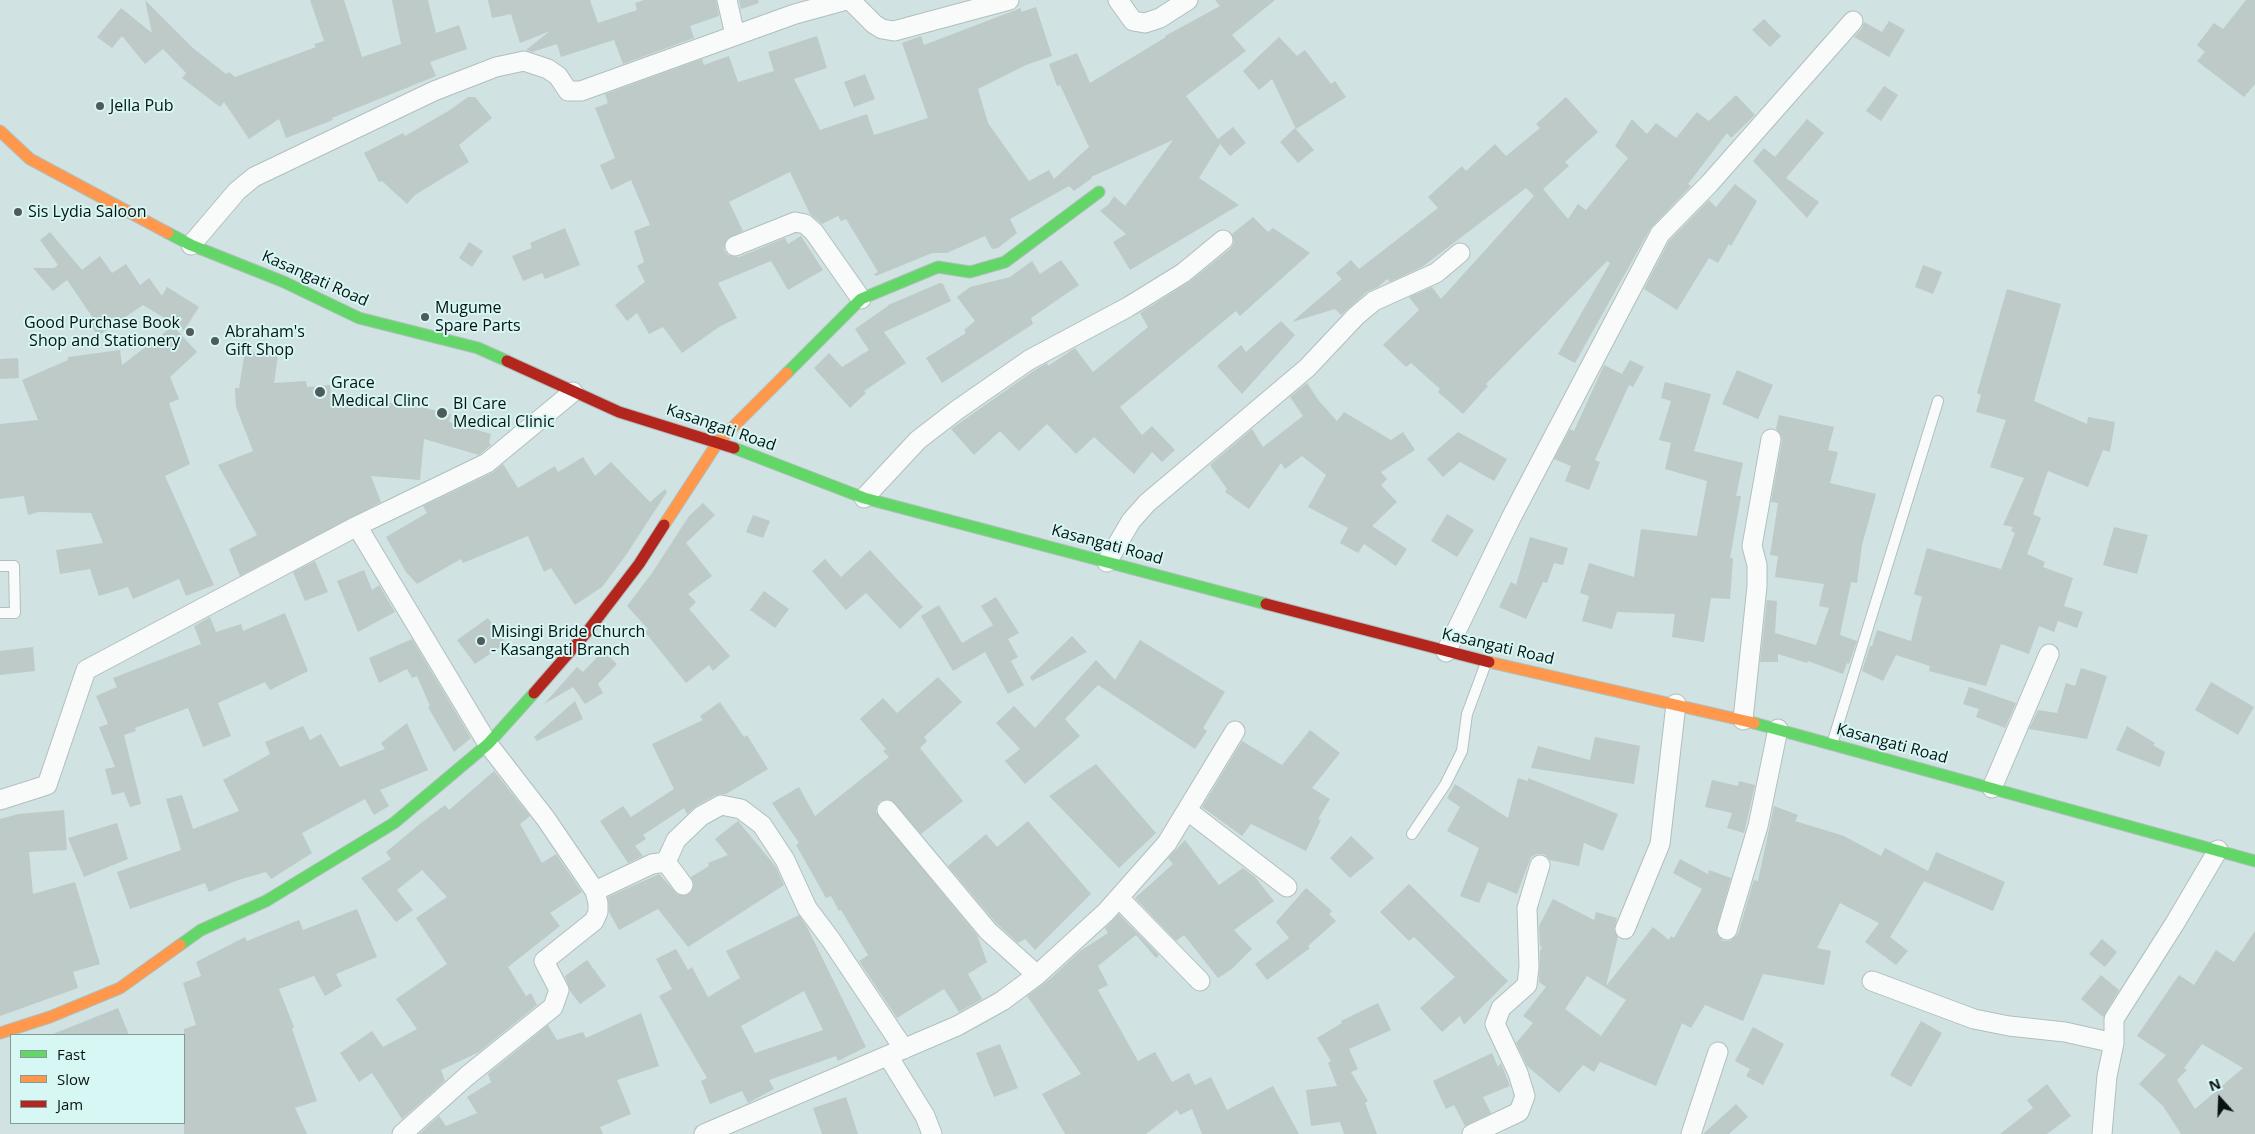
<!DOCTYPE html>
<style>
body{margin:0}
#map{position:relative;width:2255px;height:1134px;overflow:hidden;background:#d0e2e1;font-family:"Open Sans",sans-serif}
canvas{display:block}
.legend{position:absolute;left:10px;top:1034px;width:175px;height:90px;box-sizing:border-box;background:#d6f7f4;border:1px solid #839b99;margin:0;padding:6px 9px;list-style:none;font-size:15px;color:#071211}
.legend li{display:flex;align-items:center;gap:10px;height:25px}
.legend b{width:25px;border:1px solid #839b99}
.north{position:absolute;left:2195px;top:1074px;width:50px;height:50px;-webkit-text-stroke:4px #d6f7f4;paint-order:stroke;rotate:340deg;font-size:14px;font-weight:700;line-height:20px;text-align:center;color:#071211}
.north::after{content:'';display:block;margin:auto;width:18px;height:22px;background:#071211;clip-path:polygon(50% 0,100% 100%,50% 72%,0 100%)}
</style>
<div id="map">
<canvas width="2255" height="1134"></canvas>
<ul class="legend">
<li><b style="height:6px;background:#63d668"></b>Fast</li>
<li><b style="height:6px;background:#ff974d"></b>Slow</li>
<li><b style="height:6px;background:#b3261e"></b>Jam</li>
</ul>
<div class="north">N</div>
</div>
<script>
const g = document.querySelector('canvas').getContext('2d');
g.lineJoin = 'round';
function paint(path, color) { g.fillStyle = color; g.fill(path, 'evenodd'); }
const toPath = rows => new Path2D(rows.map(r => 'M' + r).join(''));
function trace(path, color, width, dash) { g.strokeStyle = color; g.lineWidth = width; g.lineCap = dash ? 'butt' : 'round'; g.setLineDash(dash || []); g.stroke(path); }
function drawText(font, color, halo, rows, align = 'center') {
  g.font = font + ' "Open Sans",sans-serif'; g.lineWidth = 4; g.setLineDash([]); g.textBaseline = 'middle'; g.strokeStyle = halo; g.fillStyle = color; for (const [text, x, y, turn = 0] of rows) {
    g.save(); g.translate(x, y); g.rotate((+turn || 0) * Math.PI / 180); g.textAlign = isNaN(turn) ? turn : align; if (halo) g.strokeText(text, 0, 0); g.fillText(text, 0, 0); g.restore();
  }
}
const building = toPath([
 [145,0,193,48,226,74,229,72,235,77,316,47,314,44,324,41,310,0,344,0,362,57,401,44,392,0,428,0,436,33,459,25,467,49,430,62,436,76,332,118,333,120,286,138,279,119,249,139,224,102,220,107,182,78,186,73,163,49,145,64,122,36,112,48,97,37,121,8,152,33],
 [488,0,590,0,598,23,637,10,635,3,644,0,716,0,719,16,690,26,694,38,623,64,614,40,561,57,557,44,532,52,526,50,550,31,520,43,511,14,492,18],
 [739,0,758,0,759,3,741,9],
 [1215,0,1275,0,1232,35,1246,51,1186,96,1218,139,1233,127,1246,143,1230,156,1220,144,1199,178,1239,205,1130,270,1113,242,1126,234,1100,211,1109,204,1114,196,1125,206,1173,140,1091,177,1092,178,1074,191,1069,186,1010,219,1017,233,998,248,992,249,985,236,947,253,932,253,876,276,874,274,878,272,846,219,841,221,838,216,822,224,810,214,790,172,729,202,743,231,727,239,724,250,728,255,739,257,785,238,788,244,801,236,823,270,788,290,771,261,718,283,737,318,719,327,682,353,663,327,649,334,637,313,627,321,615,305,645,282,637,266,644,262,634,231,650,225,631,180,611,190,600,165,615,158,595,108,608,103,605,94,702,59,704,65,729,56,738,82,774,71,768,52,817,36,827,68,794,79,820,130,867,114,874,135,928,118,902,43,921,36,924,45,1021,8,1021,12,1036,7,1052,56,1026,65,978,89,988,123,1029,181,1049,170,1054,179,1089,147,1060,85,1057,86,1049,64,1077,53,1090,83,1166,37,1165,36,1220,6],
 [2246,0,2255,0,2255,84,2244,97,2197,61,2205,52,2197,45,2214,23,2223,29],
 [1764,19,1781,36,1770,47,1752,30],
 [1889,21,1905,30,1889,57,1854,37,1862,28,1864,22,1882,32],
 [1279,37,1297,56,1305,50,1331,84,1335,81,1346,97,1296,129,1272,79,1259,90,1243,71],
 [865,74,875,99,854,107,844,82],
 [1884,86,1898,95,1881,121,1866,111],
 [1736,95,1755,115,1731,138,1727,133,1688,184,1691,186,1650,229,1575,363,1558,354,1610,263,1607,261,1486,384,1488,386,1463,414,1438,392,1440,389,1411,363,1406,367,1383,345,1419,310,1409,297,1432,287,1441,299,1534,196,1526,188,1422,267,1390,282,1387,279,1378,287,1367,292,1341,315,1335,309,1292,322,1342,279,1336,273,1351,260,1359,269,1438,208,1428,197,1462,166,1466,171,1495,144,1506,156,1540,128,1536,124,1566,97,1598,132,1565,162,1569,166,1543,189,1568,219,1578,204,1586,210,1628,158,1615,146,1632,119,1647,134,1656,123,1676,138,1697,112,1709,121],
 [468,97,475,97,492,118,459,145,469,162,415,195,407,204,382,181,379,182,364,153,403,133,405,136,450,110],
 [1807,119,1824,133,1786,178,1819,202,1807,218,1753,161,1764,148,1775,157],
 [1295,128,1314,150,1298,163,1280,142],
 [1735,184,1757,201,1731,246,1729,244,1718,263,1709,258,1677,310,1644,289,1669,241,1709,200,1716,207],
 [1253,217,1268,232,1273,228,1310,253,1240,316,1236,311,1120,407,1142,435,1152,426,1175,450,1162,462,1152,452,1134,474,1094,437,1076,454,1047,424,1019,451,1000,431,974,455,951,429,1035,370,1047,363,1048,366,1075,348,1093,372,1148,327,1140,313,1189,282,1230,249,1234,243,1232,234],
 [565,228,580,265,545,279,542,273,523,281,512,256,532,248,530,243],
 [50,232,82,270,100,256,112,273,126,264,140,285,149,278,162,296,167,287,199,307,185,329,187,332,143,305,98,336,88,321,93,318,67,280,53,291,33,268,54,268,58,265,40,240],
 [469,242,483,251,472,267,459,258],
 [1061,260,1079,285,1031,318,1033,324,942,383,926,358,966,333,964,330,975,321,957,297,970,287,1010,277,1032,261,1040,274],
 [1923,265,1942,272,1933,294,1915,287],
 [940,283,943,284,951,301,884,332,906,363,864,391,866,393,850,408,814,368,829,353,842,367,869,350,855,329,888,306,888,305],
 [2007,289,2061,304,2034,401,2087,424,2088,417,2115,422,2110,452,2103,450,2088,487,2048,471,2033,514,2041,518,2027,554,2045,562,2043,567,2073,578,2064,606,2083,612,2077,628,2058,621,2054,632,2039,626,2029,654,2001,644,1986,686,1929,671,1930,666,1896,655,1883,681,1862,671,1870,646,1872,646,1877,630,1911,641,1922,597,1914,594,1927,548,2001,569,2015,533,2011,531,2013,527,2003,525,2024,478,1990,467,2006,420,1976,412,1981,395,1977,393],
 [1281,321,1295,335,1242,394,1217,366,1241,345,1246,352],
 [173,326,197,352,170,377,179,399,169,403,190,464,165,476,214,585,186,596,179,579,133,599,128,587,99,596,90,569,60,574,56,550,103,543,91,513,39,512,28,515,24,496,0,499,0,424,38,420,22,380,68,360,68,357,120,350,122,365],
 [245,351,278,355,274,383,306,381,307,387,330,385,331,396,407,405,407,404,451,414,449,422,491,434,489,442,491,445,479,455,424,439,420,480,371,476,381,502,240,576,229,549,257,535,218,465,253,451,236,407,235,388,239,388],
 [18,358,19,378,0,379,0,359],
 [1630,360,1644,367,1633,387,1629,385,1595,460,1600,462,1589,490,1565,481,1571,466,1554,459,1570,429,1574,431,1604,365,1622,374],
 [1737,370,1773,385,1758,419,1722,404],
 [1665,382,1711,394,1694,451,1743,463,1736,496,1741,496,1730,558,1733,558,1730,599,1711,598,1704,642,1672,637,1675,614,1617,612,1612,629,1582,621,1589,596,1580,593,1589,563,1634,577,1641,529,1697,536,1707,481,1665,469,1671,443,1659,440,1671,401,1661,398],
 [1307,383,1319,401,1337,421,1344,412,1391,440,1403,432,1415,450,1381,472,1387,479,1381,485,1397,502,1372,526,1407,549,1396,566,1364,544,1358,553,1340,543,1348,528,1308,507,1326,475,1302,456,1285,469,1281,463,1249,509,1225,492,1227,489,1210,465,1252,429,1263,447,1303,416,1290,397],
 [1779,415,1834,427,1828,450,1838,452,1830,483,1876,494,1862,545,1857,583,1851,582,1840,635,1857,641,1849,664,1847,663,1843,674,1808,661,1807,663,1778,654,1778,662,1760,662,1767,600,1777,601,1775,633,1816,645,1829,608,1819,606,1824,584,1775,577,1778,556,1770,555,1778,503,1771,502,1782,441,1781,435,1776,429],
 [1458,432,1507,459,1494,481,1460,462,1443,477,1427,459],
 [583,457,595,476,611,462,650,502,665,489,667,492,626,555,602,587,575,605,551,568,544,572,528,536,463,563,461,559,417,584,406,572,386,537,427,513,423,506,492,473,503,464,518,488,555,466,558,472],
 [703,503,715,515,686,543,712,576,688,594,696,602,689,609,730,656,713,671,709,665,686,683,645,632,648,629,627,606,652,573,689,516],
 [1447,514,1474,530,1457,557,1431,541],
 [753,515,770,521,763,538,746,532],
 [2114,527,2148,535,2137,574,2103,565],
 [1530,537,1568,548,1563,565,1554,563,1547,583,1543,582,1526,619,1499,607,1511,582,1516,585],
 [870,550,923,607,900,629,866,593,846,610,812,571,825,559,841,577],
 [315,561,328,592,305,601,293,572],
 [364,570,372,590,379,585,395,612,358,632,337,581],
 [764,591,789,609,775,628,750,610],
 [996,597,1019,633,1008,639,1018,657,1011,661,1024,685,1008,694,985,652,953,671,921,616,939,605,962,643,993,625,981,606],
 [285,613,308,671,270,690,265,682,218,703,231,736,203,747,188,708,135,728,136,731,124,735,141,804,130,807,124,792,112,795,105,769,115,767,99,727,108,724,96,696,117,687,113,678,201,644,194,626,210,617,216,632,241,624,243,631],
 [488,618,506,643,475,664,457,640],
 [1072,636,1087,652,1032,681,1030,677],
 [412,639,471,738,454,752,428,707,430,706,417,676,412,678,407,669,379,683,369,658],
 [1140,640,1225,692,1203,728,1207,731,1195,749,1098,685,1065,719,1080,736,1025,784,1005,761,1020,749,996,723,1014,706,1035,728,1096,660,1115,680],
 [33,647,35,671,0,675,0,651],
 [603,651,617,664,598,684,603,693,585,704,573,687,544,704,577,667,583,672],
 [2081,668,2107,676,2087,739,2029,729,2038,710,2057,713,2066,683,2075,686],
 [938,677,962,702,924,737,927,741,920,748,963,801,921,834,891,800,880,801,877,806,876,812,977,935,987,962,968,974,982,999,959,1012,944,989,897,1018,859,961,868,955,841,910,839,911,831,896,826,898,796,845,799,843,772,803,799,787,815,816,889,757,883,751,886,749,860,719,883,698,897,713],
 [2211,682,2254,707,2238,735,2195,710],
 [1969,687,2016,703,2005,728,1976,717,1979,709,1963,704],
 [575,701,583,719,537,741,534,737],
 [720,702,744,737,747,735,768,769,726,794,716,795,696,806,687,814,684,808,643,835,646,839,635,846,643,856,628,863,600,821,623,806,631,817,674,789,652,744,703,720,700,716],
 [407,723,428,770,380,790,389,806,374,815,365,799,302,833,312,853,271,879,266,872,238,880,209,892,205,883,130,909,117,872,181,850,166,799,182,795,193,829,239,811,223,780,270,754,265,742,303,726,310,740,321,734,340,767,385,749,381,743],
 [2127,726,2155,743,2153,745,2165,752,2160,767,2116,750],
 [1310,730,1340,753,1312,788,1330,799,1318,819,1321,820,1306,851,1251,824,1242,836,1202,807,1242,741,1282,765],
 [1595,737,1640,746,1634,784,1531,768,1538,746,1590,760],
 [1096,764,1156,833,1119,868,1049,796],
 [494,771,530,816,520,824,542,863,556,854,582,892,550,913,560,926,508,967,526,996,531,993,537,1005,479,1052,441,1070,445,1081,402,1119,372,1073,359,1082,340,1053,372,1031,383,1047,417,1029,396,999,447,964,416,918,447,897,422,870,397,890,413,910,396,922,361,878,391,859,386,852,421,823,445,805,449,810],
 [1518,778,1528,781,1528,778,1618,814,1603,851,1584,843,1579,866,1550,860,1544,854,1537,854,1531,857,1517,894,1488,882,1479,903,1460,896,1479,848,1447,831,1460,807,1447,798,1455,784,1508,818],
 [1712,780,1738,786,1739,781,1755,785,1744,833,1727,828,1732,813,1705,807],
 [1774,806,1798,815,1795,821,1844,836,1881,856,1885,848,1928,871,1936,852,2005,882,1993,911,1924,881,1890,937,1908,951,1896,965,1865,942,1879,923,1840,903,1817,948,1831,951,1824,985,1763,974,1743,1021,1705,1005,1691,1028,1682,1023,1656,1086,1600,1062,1594,1072,1583,1065,1559,1093,1527,1066,1516,1043,1533,1023,1523,1016,1546,987,1539,982,1540,951,1542,947,1540,946,1539,926,1553,899,1594,920,1596,912,1617,918,1614,930,1618,937,1606,986,1653,927,1669,940,1671,936,1674,938,1702,889,1673,873,1680,859,1708,874,1709,870,1731,878,1716,932,1723,941,1730,941,1738,934,1752,886,1754,880,1758,881],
 [1587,976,1626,1000,1601,1036,1565,1009],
 [64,810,67,850,29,852,33,894,75,882,100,964,73,972,78,988,0,1016,0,819,18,814],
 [738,821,776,867,784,885,688,947,658,909,619,930,609,912,608,897,659,874,678,895,689,894,694,884,691,877,709,866,708,863,728,855,715,839],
 [1028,821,1091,894,1035,950,1025,939,1018,943,996,923,948,866,986,834,997,847],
 [117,823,128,859,84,877,68,838],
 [1351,836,1374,858,1350,878,1330,858],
 [1185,840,1219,885,1243,868,1255,877,1274,901,1234,930,1252,949,1232,969,1218,978,1184,935,1176,941,1135,898,1173,864,1168,858],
 [1409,884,1508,981,1464,1025,1460,1016,1442,1032,1420,1008,1455,977,1414,937,1409,941,1380,912],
 [1306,888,1332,911,1329,914,1336,921,1308,946,1310,948,1267,980,1255,964,1289,938,1276,922],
 [357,909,377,957,336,974,342,986,325,996,314,976,279,989,294,1027,292,1029,317,1101,295,1108,307,1134,184,1134,184,1029,196,1025,183,983,201,976,196,962,245,937,247,941,299,920,303,930],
 [1119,914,1159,955,1156,958,1136,935,1098,966,1108,985,1098,990,1138,1061,1155,1052,1172,1082,1189,1073,1195,1085,1211,1077,1227,1110,1273,1086,1299,1134,1202,1134,1192,1109,1180,1115,1177,1110,1146,1134,1065,1134,1042,1094,1081,1074,1027,996,1050,979,1080,951,1108,933,1105,928],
 [799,915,807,927,866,1047,838,1061,836,1056,769,1080,774,1089,748,1103,742,1091,710,1104,701,1081,707,1078,659,996,672,989,656,959,676,949,688,970,692,967,708,997,740,978,726,951],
 [804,991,823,1030,755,1053,741,1026],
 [2255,931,2255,1134,2181,1134,2163,1106,2139,1084,2166,1055,2137,1036,2179,975,2194,985,2216,950,2234,962],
 [2202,1044,2243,1068,2195,1109,2177,1080,2187,1070,2184,1068],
 [2102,939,2117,952,2105,967,2089,954],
 [587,960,606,986,580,1004,570,991,565,976],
 [2101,975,2119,990,2103,1017,2081,999],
 [1378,1003,1391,1030,1349,1049,1358,1069,1351,1072,1368,1101,1365,1103,1377,1134,1344,1134,1340,1122,1311,1126,1306,1090,1337,1086,1328,1063,1331,1061,1317,1038,1342,1023,1341,1021],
 [118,1008,129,1035,53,1035,53,1034],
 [641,1013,659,1066,617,1080,631,1114,600,1127,603,1134,419,1134,439,1116,446,1126,477,1113,467,1097,491,1082,488,1074,548,1025,557,1040,583,1032,586,1038],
 [1921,1021,1942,1033,1911,1087,1890,1075],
 [1753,1027,1784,1044,1763,1085,1746,1076,1750,1069,1735,1061],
 [1000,1044,1018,1088,994,1097,976,1053],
 [1492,1053,1498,1067,1501,1063,1510,1086,1483,1097,1491,1113,1465,1126,1454,1105,1446,1109,1433,1081],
 [2047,1084,2071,1116,2047,1134,2000,1134,2033,1108,2027,1100],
 [846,1097,858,1134,822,1134,813,1108],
 [1736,1104,1748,1117,1729,1134,1703,1134]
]);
const lane = toPath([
 [0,566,14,566,15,613,0,613],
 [1832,744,1938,401],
 [1412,834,1445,785,1462,751,1467,714,1486,663]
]);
const street = toPath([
 [727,0,735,35],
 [850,0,874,24,882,29,894,31,1009,0],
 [1118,0,1133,21,1145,23,1160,18,1188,0],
 [191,245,237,191,254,177,434,91,496,67,524,61,548,69,558,76,568,91,581,91,795,14,846,0],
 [735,246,795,222,805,224,814,232,861,299],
 [864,498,918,440,957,410,1029,360,1128,307,1183,273,1223,240],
 [357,526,488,744,546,819,595,891,598,903,598,912,594,921,544,961,559,990,553,1007,467,1076,402,1134],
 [1107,562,1131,521,1147,503,1307,368,1356,316,1374,301,1436,273,1460,253],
 [1446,652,1511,518,1660,234,1709,184,1853,21],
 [1743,720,1757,586,1757,565,1752,546,1771,439],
 [1992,788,2049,654],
 [0,800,47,785,86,670,357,526,487,463,573,392],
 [887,810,988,931,1037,975],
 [1188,811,1287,887],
 [666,862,676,840,701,816,721,805,741,809,762,825,785,860,807,908,831,940,904,1049],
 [595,891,652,864,666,862,683,885],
 [1119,898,1200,981],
 [1625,929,1660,844,1676,704],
 [1727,930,1758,826,1778,729],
 [1872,981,1974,1019,2009,1026,2065,1032,2114,1043],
 [888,1056,925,1116,932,1134],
 [704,1134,957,1026,1002,1001,1037,975,1106,912,1167,843,1235,731],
 [1472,1134,1519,1112,1525,1096,1518,1073,1495,1024,1501,1008,1527,985,1529,967,1527,908,1540,865],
 [1691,1134,1718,1052],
 [2102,1134,2107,1076,2114,1043,2114,1019,2175,923,2218,850]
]);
const fast = toPath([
 [168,233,191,245,284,282,359,318,478,348,507,361],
 [787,373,861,299,938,267,970,272,1005,262,1099,192],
 [734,448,864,498,1266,604],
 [1754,723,2255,861],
 [180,945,201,930,266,901,394,823,488,744,534,693]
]);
const slow = toPath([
 [0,131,30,159,168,233],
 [664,525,718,442,787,373],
 [1489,662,1754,723],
 [0,1033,50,1017,120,988,180,945]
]);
const jam = toPath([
 [507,361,619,412,734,448],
 [1266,604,1489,662],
 [534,693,587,632,639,564,664,525]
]);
const markers = [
 [100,106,5,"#4d5b5a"],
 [18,212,5,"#4d5b5a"],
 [425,317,5,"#4d5b5a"],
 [190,332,5,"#4d5b5a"],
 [215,341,5,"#4d5b5a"],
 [320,392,6,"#4d5b5a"],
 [442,413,6,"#4d5b5a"],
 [481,641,5,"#4d5b5a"]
];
const poiNames = [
 ["Jella Pub",110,106],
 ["Sis Lydia Saloon",28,212],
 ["Mugume",435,308],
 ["Spare Parts",435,326],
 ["Good Purchase Book",180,323,"right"],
 ["Shop and Stationery",180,341,"right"],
 ["Abraham's",225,332],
 ["Gift Shop",225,350],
 ["Grace",331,383],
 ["Medical Clinc",331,401],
 ["BI Care",453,404],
 ["Medical Clinic",453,422],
 ["Misingi Bride Church",491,632],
 ["- Kasangati Branch",491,650]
];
const streetNames = [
 ["Kasangati Road",315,279,24],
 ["Kasangati Road",721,428,19],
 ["Kasangati Road",1107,545,15],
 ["Kasangati Road",1498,647,13],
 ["Kasangati Road",1892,744,15]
];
paint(building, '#bdcac8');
trace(lane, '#b1bfbe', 12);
trace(street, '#b1bfbe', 21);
trace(fast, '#b1bfbe', 13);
trace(slow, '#b1bfbe', 13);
trace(jam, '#b1bfbe', 13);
trace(lane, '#f8fbfa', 10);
trace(street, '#f8fbfa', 19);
trace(fast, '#63d668', 11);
trace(slow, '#ff974d', 11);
trace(jam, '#b3261e', 11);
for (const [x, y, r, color] of markers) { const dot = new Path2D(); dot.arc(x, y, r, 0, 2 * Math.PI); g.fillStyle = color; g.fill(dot); trace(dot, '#d6f7f4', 2); }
drawText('16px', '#071211', '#d6f7f4', poiNames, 'left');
drawText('16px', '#071211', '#d6f7f4', streetNames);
</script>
